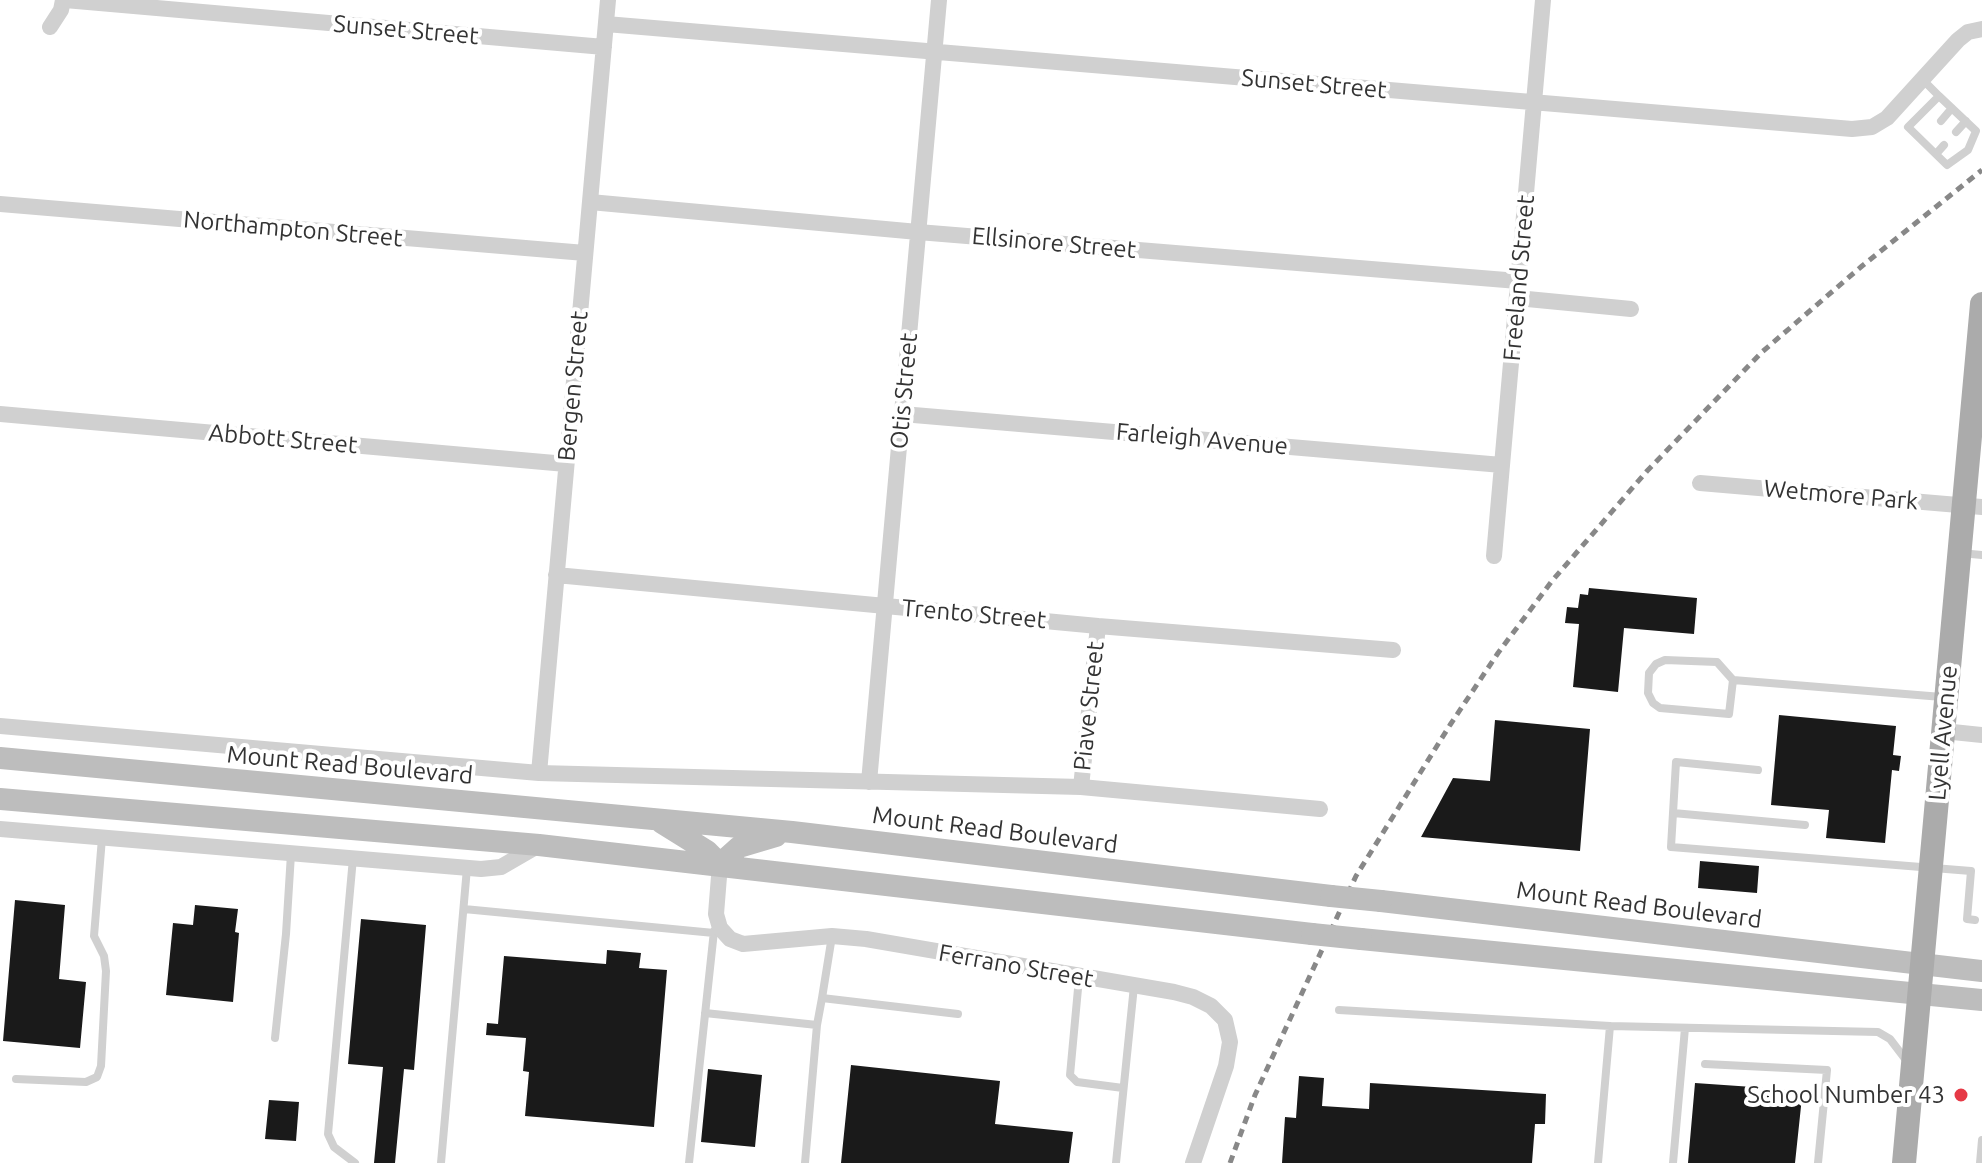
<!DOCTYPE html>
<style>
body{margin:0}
canvas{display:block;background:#fff}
</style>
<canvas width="1982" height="1163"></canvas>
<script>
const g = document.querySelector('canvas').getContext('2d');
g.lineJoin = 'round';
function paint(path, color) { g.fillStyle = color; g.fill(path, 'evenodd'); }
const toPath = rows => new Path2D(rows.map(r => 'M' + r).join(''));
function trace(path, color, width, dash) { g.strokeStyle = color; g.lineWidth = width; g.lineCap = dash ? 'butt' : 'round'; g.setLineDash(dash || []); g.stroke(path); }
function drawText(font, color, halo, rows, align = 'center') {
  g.font = font + ' Ubuntu,sans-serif'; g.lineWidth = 8; g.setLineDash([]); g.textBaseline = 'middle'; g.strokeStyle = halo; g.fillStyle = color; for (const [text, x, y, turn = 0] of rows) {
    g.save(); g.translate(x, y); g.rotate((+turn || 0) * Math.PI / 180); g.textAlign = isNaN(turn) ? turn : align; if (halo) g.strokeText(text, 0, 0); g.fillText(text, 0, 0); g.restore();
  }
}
const building = toPath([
 [1589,588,1697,598,1694,634,1624,628,1618,692,1573,687,1579,624,1565,623,1567,607,1578,608,1580,594,1588,595],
 [1779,715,1896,726,1893,755,1901,756,1899,771,1892,770,1885,843,1826,838,1829,810,1771,805],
 [1495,720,1590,729,1580,851,1421,837,1453,778,1490,781],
 [1700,861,1759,866,1757,893,1698,888],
 [15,900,65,905,59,979,86,982,80,1048,3,1041],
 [195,905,238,909,235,932,239,933,233,1002,166,995,173,923,193,925],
 [361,919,426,925,414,1070,404,1069,395,1163,374,1163,383,1067,348,1064],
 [607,950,641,953,639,968,667,970,654,1127,525,1116,529,1072,523,1071,526,1038,486,1035,487,1023,498,1024,504,956,606,964],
 [851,1065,1000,1081,995,1124,1073,1132,1069,1163,841,1163],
 [708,1069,762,1075,755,1147,701,1142],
 [1299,1076,1324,1078,1322,1106,1369,1109,1370,1083,1546,1094,1545,1124,1535,1124,1532,1163,1282,1163,1285,1117,1296,1118],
 [1695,1083,1796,1090,1802,1097,1795,1163,1688,1163],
 [269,1100,299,1102,296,1141,265,1139]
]);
const service = toPath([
 [1923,80,1939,96],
 [1939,96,1976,131,1968,150,1947,165,1908,127,1939,96],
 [1941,121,1952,108],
 [1956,132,1966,121],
 [1936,154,1944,145],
 [1960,553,1982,555],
 [1733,680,1729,714,1660,708,1653,703,1648,693,1649,673,1656,664,1665,660,1717,662,1733,680,1942,697],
 [1758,770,1676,762,1671,847,1971,871,1967,919,1975,920],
 [1673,813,1805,825],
 [353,858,328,1134,334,1147,355,1163],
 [464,909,714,933],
 [1079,978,1070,1075,1077,1082,1123,1088],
 [822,998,832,936],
 [1339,1010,1610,1026,1878,1032,1890,1039,1906,1060],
 [705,1013,817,1025,805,1163],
 [817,1025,822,998,958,1014],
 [275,1038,286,934,291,854],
 [1705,1064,1827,1070,1818,1163],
 [16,1079,86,1082,97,1077,101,1066,106,971,104,956,94,936,102,838],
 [441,1163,467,868],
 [689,1163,714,931],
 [1116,1163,1134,986],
 [1598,1163,1610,1026],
 [1673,1163,1685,1028],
 [1980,1163,1982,1140]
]);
const minor = toPath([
 [65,0,604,47],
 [606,24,1852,129,1872,127,1887,118,1958,40,1968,32,1982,29],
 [50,27,61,10,63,0],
 [590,202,918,232,1518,281],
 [0,204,585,253],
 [1517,298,1631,309],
 [0,414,566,464],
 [902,414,1502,465],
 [1700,483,1982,507],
 [1494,556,1543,0],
 [556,575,1098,626,1393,650],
 [0,726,539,773,1081,787,1320,809],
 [1943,731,1982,735],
 [539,773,608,0],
 [869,782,939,0],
 [1081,787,1098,626],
 [0,829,481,869,501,867,539,845],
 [720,864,716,914,720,928,730,939,743,944,832,936,866,939,1174,992,1193,997,1211,1006,1225,1020,1230,1042,1226,1066,1193,1163]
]);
const secondary = toPath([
 [0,758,792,832,1331,896],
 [0,799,539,845,1312,934],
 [662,823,707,851,720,864],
 [720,864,739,847,776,836],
 [1381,901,1982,971],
 [1361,939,1982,1000]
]);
const primary = toPath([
 [1904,1163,1982,304]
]);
const rail = toPath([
 [1230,1163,1255,1095,1356,876,1450,725,1498,653,1552,581,1647,471,1762,352,1862,266,1982,170]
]);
const secondaryBridge = toPath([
 [1331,896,1381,901],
 [1312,934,1361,939]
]);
const markers = [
 [1961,1095,8,"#e63946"]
];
const streetNames = [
 ["Sunset Street",406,30,5],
 ["Sunset Street",1314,84,5],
 ["Northampton Street",293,229,5],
 ["Ellsinore Street",1054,243,5],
 ["Freeland Street",1519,278,-85],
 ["Bergen Street",573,386,-85],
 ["Otis Street",904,391,-85],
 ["Abbott Street",283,439,5],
 ["Farleigh Avenue",1202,439,5],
 ["Wetmore Park",1841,495,5],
 ["Trento Street",974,614,5],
 ["Piave Street",1089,706,-84],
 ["Lyell Avenue",1943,733,-85],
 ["Mount Read Boulevard",350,765,5],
 ["Mount Read Boulevard",995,830,7],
 ["Mount Read Boulevard",1639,905,7],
 ["Ferrano Street",1016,966,10]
];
const poiNames = [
 ["School Number 43",1945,1095]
];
paint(building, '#1a1a1a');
trace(service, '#d0d0d0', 8);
trace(minor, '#d0d0d0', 16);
trace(secondary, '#bdbdbd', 22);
trace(primary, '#ababab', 24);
trace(rail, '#888', 5, [8, 6]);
trace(secondaryBridge, '#bdbdbd', 22);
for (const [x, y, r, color] of markers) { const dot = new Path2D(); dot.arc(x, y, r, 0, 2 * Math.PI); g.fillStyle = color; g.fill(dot); trace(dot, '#fff', 3); }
drawText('24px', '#333', '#fff', streetNames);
drawText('24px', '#333', '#fff', poiNames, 'right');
</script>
